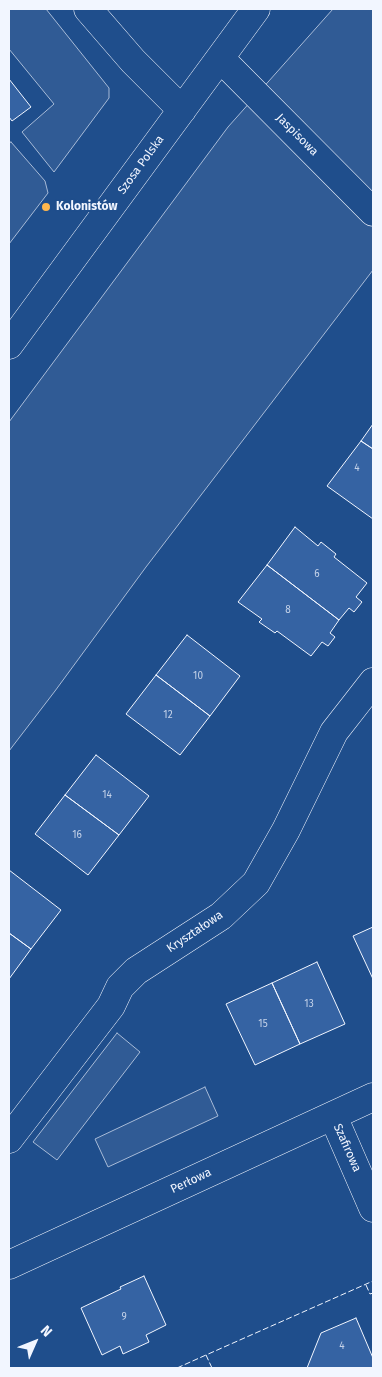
<!DOCTYPE html>
<meta charset="utf-8">
<style>
body{margin:0}
#map{position:relative;width:382px;height:1377px;overflow:hidden;background:#1f4e8c;font-family:"Fira Sans",sans-serif}
canvas{display:block}
.frame{position:absolute;inset:0;border:10px solid #f2f6ff;pointer-events:none}
.north{position:absolute;left:10px;top:1317px;width:50px;height:50px;-webkit-text-stroke:4px #1f4e8c;paint-order:stroke;rotate:46deg;font-size:14px;font-weight:700;line-height:20px;text-align:center;color:#f2f6ff}
.north::after{content:'';display:block;margin:auto;width:18px;height:22px;background:#f2f6ff;clip-path:polygon(50% 0,100% 100%,50% 72%,0 100%)}
</style>
<div id="map">
<canvas width="382" height="1377"></canvas>
<div class="frame"></div>
<div class="north">N</div>
</div>
<script>
const g = document.querySelector('canvas').getContext('2d');
g.lineJoin = 'round';
function paint(path, color) { g.fillStyle = color; g.fill(path, 'evenodd'); }
const toPath = rows => new Path2D(rows.map(r => 'M' + r).join(''));
function trace(path, color, width, dash) { g.strokeStyle = color; g.lineWidth = width; g.lineCap = dash ? 'butt' : 'round'; g.setLineDash(dash || []); g.stroke(path); }
function drawText(font, color, halo, rows, align = 'center') {
  g.font = font + ' "Fira Sans",sans-serif'; g.lineWidth = 4; g.setLineDash([]); g.textBaseline = 'middle'; g.strokeStyle = halo; g.fillStyle = color; for (const [text, x, y, turn = 0] of rows) {
    g.save(); g.translate(x, y); g.rotate((+turn || 0) * Math.PI / 180); g.textAlign = isNaN(turn) ? turn : align; if (halo) g.strokeText(text, 0, 0); g.fillText(text, 0, 0); g.restore();
  }
}
const built = toPath([
 [9,9,46,9,109,88,109,98,54,172,22,132,54,104,9,49,9,9],
 [333,9,373,9,373,270,146,567,55,691,9,751,9,422,228,127,333,9],
 [11,142,45,181,48,193,9,244,9,143,11,142],
 [117,1033,140,1052,57,1160,33,1142,117,1033],
 [205,1087,218,1116,108,1167,95,1139,205,1087]
]);
const building = toPath([
 [9,79,31,107,12,121,9,117,9,79],
 [373,424,373,449,361,441,373,424],
 [361,441,373,449,373,519,327,486,361,441],
 [295,527,318,546,321,542,336,554,334,557,367,583,356,597,362,602,354,612,349,608,339,620,267,565,295,527],
 [267,565,339,620,330,633,335,637,328,646,322,642,311,656,277,631,275,633,259,622,262,619,238,602,267,565],
 [187,635,240,676,210,716,156,675,187,635],
 [156,675,210,716,180,755,126,714,156,675],
 [96,755,149,796,119,835,65,795,96,755],
 [65,795,119,835,88,875,35,834,65,795],
 [9,870,61,910,31,949,9,933,9,870],
 [373,927,373,979,353,936,373,927],
 [9,933,31,949,9,979,9,933],
 [317,962,345,1024,300,1044,272,983,317,962],
 [272,983,300,1044,255,1065,226,1004,272,983],
 [144,1276,166,1325,146,1335,149,1342,123,1354,120,1346,102,1355,81,1308,121,1289,120,1287,144,1276],
 [356,1318,373,1358,373,1368,307,1368,321,1333,356,1318]
]);
const minor = toPath([
 [88,9,133,61,182,110],
 [220,58,373,212],
 [9,345,256,9],
 [333,1116,373,1208],
 [9,1139,111,1006,120,987,136,971,221,916,256,883,286,830,334,732,373,682],
 [9,1265,373,1097]
]);
const fence = toPath([
 [366,1285,370,1294,373,1293],
 [177,1368,206,1355],
 [212,1368,206,1355,373,1281]
]);
const markers = [
 [46,207,5,"#ffb74d"]
];
const numberNames = [
 ["4",357,468],
 ["6",317,574],
 ["8",288,610],
 ["10",198,676],
 ["12",168,715],
 ["14",107,795],
 ["16",77,835],
 ["13",309,1004],
 ["15",263,1024],
 ["9",124,1317],
 ["4",342,1346]
];
const streetNames = [
 ["Jaspisowa",297,135,45],
 ["Szosa Polska",141,165,-54],
 ["Kryształowa",195,932,-34],
 ["Szafirowa",347,1148,66],
 ["Perłowa",191,1181,-25]
];
const poiNames = [
 ["Kolonistów",56,207]
];
paint(built, '#305b95');
trace(built, '#a8bbd7', 1);
paint(building, '#3563a3');
trace(building, '#f2f6ff', 1);
trace(minor, '#f2f6ff', 29);
trace(minor, '#1f4e8c', 28);
trace(fence, '#f2f6ff', 1, [6, 2.5]);
for (const [x, y, r, color] of markers) { const dot = new Path2D(); dot.arc(x, y, r, 0, 2 * Math.PI); g.fillStyle = color; g.fill(dot); trace(dot, '#1f4e8c', 2); }
drawText('10px', '#c3d1e8', null, numberNames);
drawText('12px', '#f2f6ff', '#1f4e8c', streetNames);
drawText('bold 12px', '#f2f6ff', '#1f4e8c', poiNames, 'left');
</script>
